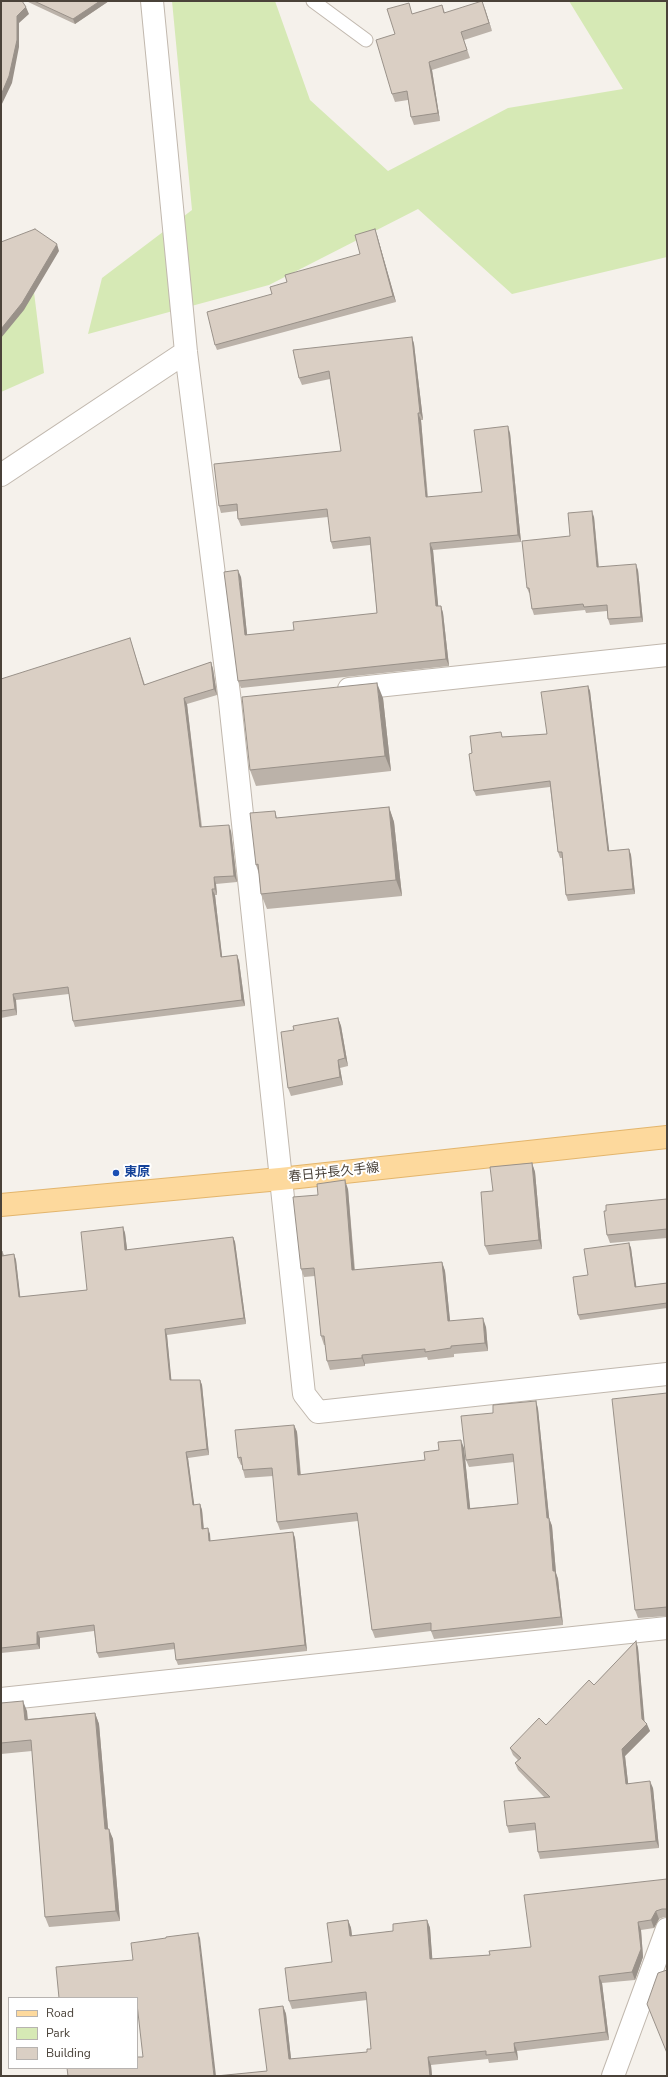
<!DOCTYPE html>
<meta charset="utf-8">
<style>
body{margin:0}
#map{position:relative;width:668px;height:2077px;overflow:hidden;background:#f5f1eb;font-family:"Nunito Sans",sans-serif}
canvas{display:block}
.frame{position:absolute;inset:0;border:2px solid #4a4239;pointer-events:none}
.legend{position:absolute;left:8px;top:1997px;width:130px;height:72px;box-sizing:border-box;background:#fff;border:1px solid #b7b3b0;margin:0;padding:5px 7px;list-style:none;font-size:12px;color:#4a4239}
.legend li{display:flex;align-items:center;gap:8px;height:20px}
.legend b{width:20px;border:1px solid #b7b3b0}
</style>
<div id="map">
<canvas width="668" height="2077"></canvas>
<div class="frame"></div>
<ul class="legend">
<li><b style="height:5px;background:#fdd99d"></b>Road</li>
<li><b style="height:11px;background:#d6e9b5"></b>Park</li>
<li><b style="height:11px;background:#dacfc4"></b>Building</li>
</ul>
</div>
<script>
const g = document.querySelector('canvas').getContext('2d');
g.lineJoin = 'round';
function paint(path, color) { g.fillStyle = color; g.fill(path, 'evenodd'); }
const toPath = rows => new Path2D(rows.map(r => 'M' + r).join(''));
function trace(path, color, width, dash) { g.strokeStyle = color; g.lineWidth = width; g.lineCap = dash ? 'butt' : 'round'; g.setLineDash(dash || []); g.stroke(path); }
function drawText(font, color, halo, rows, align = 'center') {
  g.font = font + ' "Nunito Sans","Noto Sans JP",sans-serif'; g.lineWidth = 4; g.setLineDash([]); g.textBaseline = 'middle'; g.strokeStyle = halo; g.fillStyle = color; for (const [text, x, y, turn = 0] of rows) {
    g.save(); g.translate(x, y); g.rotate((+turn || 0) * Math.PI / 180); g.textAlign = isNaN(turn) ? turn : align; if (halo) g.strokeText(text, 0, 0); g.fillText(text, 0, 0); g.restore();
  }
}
const green = toPath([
 [172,1,275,1,310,100,388,171,508,108,623,89,569,1,667,1,667,257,512,294,418,209,269,285,88,334,102,278,192,210],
 [1,264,33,284,44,373,1,392]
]);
const lane = toPath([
 [313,1,366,40]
]);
const street = toPath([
 [152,1,186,352,230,702,304,1394,318,1412,667,1374],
 [1,475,186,352],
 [349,689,667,655],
 [1,1699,667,1628],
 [613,2076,667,1929]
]);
const primary = toPath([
 [1,1205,280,1179,667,1137]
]);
const wall = toPath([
 [26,1,109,1,75,24],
 [442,5,445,13,485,9,492,31,464,40,470,58,432,70,440,121,414,125,411,117,408,100,395,102,392,94,395,34,412,14],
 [377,235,396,302,217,350,215,345,272,294,287,282,360,254],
 [412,337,414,344,423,420,421,420,428,497,482,492,510,433,521,542,433,550,438,606,441,606,443,613,449,666,241,688,238,681,241,577,247,635,294,630,377,613,370,545,333,549,331,542,328,517,241,526,238,519,237,511,221,513,219,506,341,451,330,379,302,385,299,378],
 [594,517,599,567,638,570,643,622,610,625,608,619,607,611,586,613,585,610,534,615,532,609,530,593,529,593,527,588,570,536],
 [132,645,145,685,211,662,213,669,217,695,187,704,202,827,231,831,237,882,216,884,217,895,215,895,222,957,237,955,239,961,245,1006,75,1027,73,1021,69,994,16,1000,17,1015,1,1018,1,679],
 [588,686,590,691,609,851,629,849,631,855,635,894,568,901,566,895,562,858,560,858,558,852,550,787,476,796,474,791,503,737,547,734],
 [383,698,391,771,256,786,250,770],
 [389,807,394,822,402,896,267,909,261,894,259,874,256,865,275,811,277,818],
 [338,1018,341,1026,348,1066,340,1068,343,1085,291,1096,288,1088,294,1030],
 [532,1163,535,1172,542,1249,489,1255,485,1246,493,1191],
 [348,1189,355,1270,442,1262,445,1271,450,1321,486,1327,488,1351,454,1354,454,1357,428,1360,427,1357,365,1364,365,1366,330,1370,327,1361,325,1345,324,1345,321,1336,315,1276,304,1277,301,1269,318,1195],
 [667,1199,667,1238,610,1243,607,1235],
 [123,1227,125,1233,127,1250,233,1237,235,1242,246,1324,167,1335,171,1380,200,1380,202,1385,209,1455,188,1458,194,1505,200,1504,202,1510,204,1528,210,1534,210,1541,293,1532,295,1538,307,1651,178,1665,176,1660,175,1649,99,1658,97,1653,94,1631,40,1638,40,1649,1,1653,1,1252,2,1251,4,1255,14,1254,16,1260,20,1297,87,1290],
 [629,1243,631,1248,636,1287,667,1283,667,1308,580,1320,578,1315,588,1275],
 [667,1393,667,1616,638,1618,635,1610],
 [536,1401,538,1409,549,1518,552,1526,556,1573,558,1579,563,1625,434,1639,431,1631,375,1638,372,1630,358,1521,280,1530,277,1522,273,1476,245,1478,243,1470,242,1465,241,1465,238,1458,294,1425,297,1432,301,1475,425,1460,464,1448,470,1508,518,1504,514,1462,469,1467,466,1460,493,1413],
 [636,1641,638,1648,644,1721,650,1731,625,1756,628,1783,653,1788,659,1848,540,1859,538,1852,536,1830,509,1833,507,1826,545,1798,518,1770,515,1763,518,1760,513,1755,510,1748,546,1725,594,1685],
 [1,1703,27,1711,27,1719,95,1713,99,1724,108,1829,113,1839,120,1921,49,1927,45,1917,32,1751,1,1754],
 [667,1879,667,1917,664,1917,659,1919,654,1928,641,1930,643,1957,635,1980,602,1983,609,2040,517,2051,518,2060,489,2063,488,2059,431,2065,432,2076,216,2076,267,2071,283,2006,286,2014,291,2059,367,2052,371,2049,367,2000,292,2009,289,2001,332,1962,348,1920,351,1928,352,1936,393,1931,427,1920,430,1928,432,1959,490,1955,531,1947]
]);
const shadedWall = toPath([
 [100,1,109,1,75,24,73,19],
 [482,1,485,9,492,31,489,23],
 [26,7,29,14,19,23,19,47,12,83,1,106,1,95,17,16],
 [429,62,432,70,440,121,438,113],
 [375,229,377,235,396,302,393,296],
 [57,244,59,251,24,310,1,338,1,329],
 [412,337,414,344,423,420,420,413],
 [418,413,421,420,428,505,426,497],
 [508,426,510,433,521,542,518,535],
 [592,511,594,517,599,573,597,567],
 [430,543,433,550,439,614,436,606],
 [636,564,638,570,643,622,641,617],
 [238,570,241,577,248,643,245,635],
 [441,606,443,613,449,666,446,659],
 [211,662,213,669,217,695,214,689],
 [377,683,383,698,391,771,385,756],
 [588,686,590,691,610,857,608,851],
 [184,698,187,704,202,834,200,827],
 [389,807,394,822,402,896,396,880],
 [229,825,231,831,237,882,234,876],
 [629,849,631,855,635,894,633,889],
 [214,877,216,884,217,895,215,889],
 [212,889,215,895,223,964,221,957],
 [237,955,239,961,245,1006,242,1000],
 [13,994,16,1000,17,1015,15,1009],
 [338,1018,341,1026,348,1066,345,1058],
 [338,1060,340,1068,343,1085,340,1077],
 [532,1163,535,1172,542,1249,539,1240],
 [345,1180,348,1189,355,1279,352,1270],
 [123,1227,125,1233,128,1256,125,1250],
 [233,1237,235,1242,246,1324,244,1318],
 [629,1243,631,1248,637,1291,635,1287],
 [14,1254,16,1260,21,1303,19,1297],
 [442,1262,445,1271,451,1330,448,1321],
 [483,1318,486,1327,488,1351,485,1343],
 [165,1329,167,1335,172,1386,170,1380],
 [362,1355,365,1364,365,1366,362,1358],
 [200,1380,202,1385,209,1455,207,1449],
 [536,1401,538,1409,550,1526,547,1518],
 [294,1425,297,1432,301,1483,298,1475],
 [461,1440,464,1448,471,1516,468,1509],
 [186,1452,188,1458,195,1510,193,1505],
 [200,1504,202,1510,204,1534,202,1529],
 [549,1518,552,1526,556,1573,558,1579,563,1625,561,1617,553,1571],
 [208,1528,210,1534,211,1547,209,1541],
 [293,1532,295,1538,307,1651,305,1645],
 [37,1632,40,1638,40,1649,37,1644],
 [636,1641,638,1648,645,1726,642,1719],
 [23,1701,27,1711,29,1730,25,1720],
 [95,1713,99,1724,109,1840,105,1829],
 [647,1724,650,1731,625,1756,629,1791,626,1784,622,1749],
 [650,1781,653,1788,659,1848,656,1841],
 [109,1829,113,1839,120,1921,116,1911],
 [656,1911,659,1919,654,1928,651,1920],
 [348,1920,351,1928,353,1944,350,1936],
 [427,1920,430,1928,433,1967,430,1959],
 [638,1922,641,1930,643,1957,635,1980,632,1972],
 [198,1933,200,1938,216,2076,214,2076],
 [599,1976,602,1983,609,2040,606,2032],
 [283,2006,286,2014,292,2067,289,2059],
 [514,2043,517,2051,518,2060,515,2052],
 [428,2057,431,2065,432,2076,430,2076]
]);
const building = toPath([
 [1,1,22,1,26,7,17,16,17,40,9,76,1,95,1,1],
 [34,1,100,1,73,19,34,1],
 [482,1,489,23,461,32,467,50,429,62,438,113,411,117,407,91,392,94,376,40,395,34,387,9,409,3,412,14,442,5,444,13,482,1],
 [35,229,57,244,22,303,1,329,1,242,35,229],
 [375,229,393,296,215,345,207,312,272,294,270,287,287,282,285,275,360,254,355,235,375,229],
 [412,337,420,413,418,413,426,497,482,492,474,430,508,426,518,535,430,543,436,606,441,606,446,659,238,681,224,572,238,570,245,635,294,630,293,622,377,613,370,537,331,542,327,509,238,519,237,504,219,506,214,464,341,451,329,371,299,378,293,350,412,337],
 [592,511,597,567,636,564,641,617,608,619,607,605,584,607,583,604,532,609,529,588,527,588,522,541,570,536,568,513,592,511],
 [130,638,144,685,211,662,214,689,184,698,200,827,229,825,234,876,214,877,215,889,212,889,221,957,237,955,242,1000,73,1021,68,987,13,994,15,1009,1,1011,1,679,130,638],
 [377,683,385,756,250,770,242,697,377,683],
 [588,686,608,851,629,849,633,889,566,895,562,852,558,852,550,781,474,791,469,754,472,753,470,736,501,732,502,737,547,734,541,692,588,686],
 [389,807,396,880,261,894,258,864,256,865,250,813,275,811,276,818,389,807],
 [338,1018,345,1058,338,1060,340,1077,288,1088,281,1032,294,1030,293,1026,338,1018],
 [532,1163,539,1240,485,1246,481,1192,493,1191,490,1167,532,1163],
 [345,1180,352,1270,442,1262,448,1321,483,1318,485,1343,451,1346,451,1348,425,1352,425,1349,362,1355,362,1358,327,1361,324,1336,321,1336,314,1268,301,1269,293,1197,318,1195,317,1184,345,1180],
 [667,1199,667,1229,607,1235,604,1211,606,1211,606,1205,667,1199],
 [123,1227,125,1250,233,1237,244,1318,165,1329,170,1380,200,1380,207,1449,186,1452,193,1505,200,1504,202,1529,208,1528,209,1541,293,1532,305,1645,176,1660,174,1643,97,1653,94,1625,37,1632,37,1644,1,1648,1,1252,2,1251,2,1256,14,1254,19,1297,87,1290,81,1232,123,1227],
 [629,1243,635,1287,667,1283,667,1303,578,1315,573,1277,588,1275,584,1249,629,1243],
 [667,1393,667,1607,635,1610,612,1399,667,1393],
 [536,1401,547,1518,549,1518,553,1571,555,1571,561,1617,431,1631,431,1623,372,1630,357,1513,277,1522,272,1468,243,1470,241,1457,238,1458,235,1430,294,1425,298,1475,425,1460,424,1452,439,1450,438,1442,461,1440,468,1509,518,1504,513,1454,466,1460,461,1416,493,1413,493,1405,536,1401],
 [636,1641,642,1719,647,1724,622,1749,626,1784,650,1781,656,1841,538,1852,535,1823,507,1826,504,1801,550,1797,515,1763,521,1758,510,1748,539,1718,546,1725,589,1680,594,1685,636,1641],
 [23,1701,25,1720,95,1713,105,1829,109,1829,116,1911,45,1917,31,1740,1,1743,1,1703,23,1701],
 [667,1879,667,1909,662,1909,656,1911,651,1920,638,1922,641,1949,632,1972,599,1976,606,2032,514,2043,515,2052,486,2055,486,2051,428,2057,430,2076,216,2076,267,2071,259,2009,283,2006,289,2059,367,2052,367,2049,371,2049,366,1992,289,2001,285,1968,332,1962,327,1923,348,1920,350,1936,393,1931,393,1924,427,1920,430,1959,490,1955,489,1951,531,1947,524,1895,667,1879],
 [198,1933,214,2076,68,2076,67,2068,137,2068,137,2057,143,2057,137,2004,137,1998,59,1998,56,1967,133,1960,131,1943,166,1938,166,1937,198,1933],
 [667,1970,667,2053,647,2004,658,1973,667,1970]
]);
const markers = [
 [116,1173,4,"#1a4fb4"]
];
const transitNames = [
 ["東原",124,1173]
];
const streetNames = [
 ["春日井長久手線",334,1173,-6]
];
paint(green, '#d6e9b5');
trace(lane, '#c1b8ae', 15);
trace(street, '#c1b8ae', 24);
trace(primary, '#e3b56c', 24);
trace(lane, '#fff', 13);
trace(street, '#fff', 22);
trace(primary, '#fdd99d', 22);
paint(wall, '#bbb2a9');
paint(shadedWall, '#999189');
paint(building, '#dacfc4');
trace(building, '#999189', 1);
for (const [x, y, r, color] of markers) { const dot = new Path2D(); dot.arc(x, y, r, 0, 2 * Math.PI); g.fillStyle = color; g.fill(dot); trace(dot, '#fff', 1.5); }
drawText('bold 13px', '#164399', '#fff', transitNames, 'left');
drawText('13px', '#4a4239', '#fff', streetNames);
</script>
